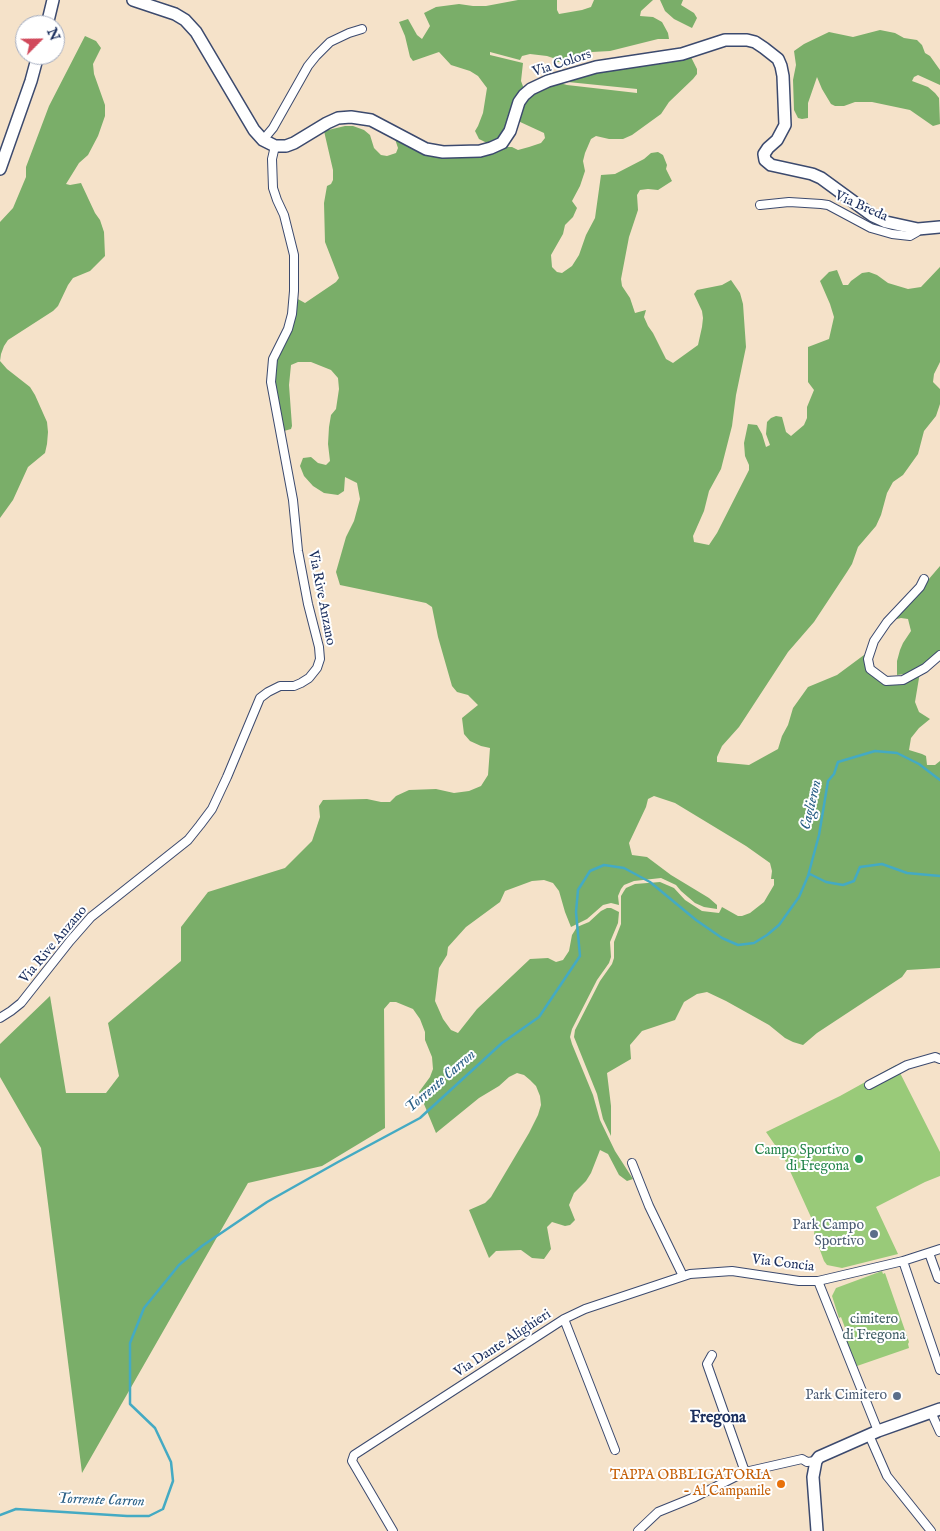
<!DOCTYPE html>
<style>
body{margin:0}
#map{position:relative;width:940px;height:1531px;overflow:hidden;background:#f5e2c9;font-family:"IM FELL English",serif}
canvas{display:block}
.north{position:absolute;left:15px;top:15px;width:50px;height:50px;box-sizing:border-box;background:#fff;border:1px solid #a4acbf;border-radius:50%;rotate:67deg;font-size:14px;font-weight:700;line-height:20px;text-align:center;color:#1b2f5e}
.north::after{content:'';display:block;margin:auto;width:18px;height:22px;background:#d1495b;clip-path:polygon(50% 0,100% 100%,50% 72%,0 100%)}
</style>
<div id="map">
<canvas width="940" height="1531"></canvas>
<div class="north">N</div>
</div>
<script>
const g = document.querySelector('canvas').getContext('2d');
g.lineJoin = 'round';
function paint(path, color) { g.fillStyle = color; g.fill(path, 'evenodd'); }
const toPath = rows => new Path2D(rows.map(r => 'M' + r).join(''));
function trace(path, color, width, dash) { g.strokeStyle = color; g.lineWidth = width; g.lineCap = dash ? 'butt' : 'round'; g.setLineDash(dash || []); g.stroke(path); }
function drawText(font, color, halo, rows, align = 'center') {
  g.font = font + ' "IM FELL English",serif'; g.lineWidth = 4; g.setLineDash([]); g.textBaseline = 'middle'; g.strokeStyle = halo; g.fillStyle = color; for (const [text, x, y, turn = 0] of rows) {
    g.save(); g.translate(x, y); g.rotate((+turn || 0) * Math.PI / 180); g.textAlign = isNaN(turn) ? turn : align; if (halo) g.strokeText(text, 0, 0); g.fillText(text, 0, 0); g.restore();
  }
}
const green = toPath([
 [896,1065,940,1152,940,1176,925,1182,876,1207,898,1254,842,1268,827,1265,824,1261,814,1234,815,1226,780,1149,775,1145,766,1132,840,1096],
 [882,1271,883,1274,885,1273,909,1342,908,1344,909,1348,857,1366,843,1332,846,1331,844,1325,841,1317,839,1318,832,1296,836,1288]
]);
const forest = toPath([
 [518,0,557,0,557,10,559,14,582,10,591,7,594,0,653,0,641,11,640,16,653,17,662,22,668,33,669,39,658,39,610,51,592,52,578,59,562,62,557,62,553,58,547,56,530,54,522,56,520,60,490,52,490,55,523,63,521,81,524,89,501,139,487,143,479,139,475,131,478,126,483,113,487,88,478,76,470,71,451,65,439,52,413,61,410,57,405,36,399,22,408,19,417,35,422,39,430,26,424,13,436,7,459,4,473,6,486,6],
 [660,0,683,0,681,5,694,13,697,18,692,28,674,19,665,11],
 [880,30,895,33,904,38,917,40,922,45,925,53,930,56,940,70,940,85,918,75,914,77,912,81,928,87,935,93,939,98,940,124,933,126,910,110,872,102,855,102,844,106,835,106,831,104,822,89,817,77,808,103,808,118,802,119,798,118,794,110,793,80,796,65,794,51,804,44,829,32,853,37],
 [85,36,96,41,101,48,93,64,94,74,105,105,105,116,98,136,88,155,79,163,66,184,70,185,81,183,95,213,100,220,104,232,105,256,90,271,73,278,68,285,58,306,53,311,8,340,4,346,1,354,0,361,7,369,30,387,35,395,47,422,48,432,47,444,45,453,28,467,13,500,0,518,0,222,13,208,26,177,26,167,49,106],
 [690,55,697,69,697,74,693,79,669,102,661,114,632,135,623,139,609,139,596,136,591,139,585,153,583,161,585,171,580,186,572,201,577,208,573,217,565,225,563,234,551,255,552,267,557,272,562,273,572,266,579,255,586,235,595,218,601,175,615,174,644,159,651,153,658,152,663,155,667,165,666,169,672,181,658,190,648,189,640,190,637,195,638,210,629,237,621,279,622,286,630,298,635,313,646,310,644,317,648,326,653,333,666,359,673,363,698,345,702,327,703,318,702,311,694,294,697,290,722,285,731,280,740,293,743,304,746,347,736,395,732,426,721,469,709,491,704,511,693,536,694,542,709,545,717,533,749,470,749,465,745,456,744,443,748,424,757,425,762,434,766,447,770,445,766,434,767,422,771,418,776,416,782,417,786,432,791,436,804,425,807,418,807,407,814,390,808,382,808,347,829,339,834,317,830,304,820,281,829,272,837,270,843,285,848,285,851,281,862,273,869,272,877,275,888,283,908,289,921,287,940,267,940,362,934,374,933,382,940,389,940,404,936,416,924,431,918,454,903,475,893,482,887,493,881,515,876,526,858,547,852,564,847,572,814,622,788,652,739,727,722,746,717,757,717,762,749,765,778,749,782,736,788,725,793,708,808,687,837,675,864,655,868,659,872,667,885,678,897,679,920,672,915,702,919,712,930,719,919,728,911,738,909,750,922,754,926,756,927,765,935,765,940,761,940,968,907,970,902,977,817,1033,803,1045,793,1042,785,1038,769,1025,726,1001,707,992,697,994,684,1002,675,1020,642,1031,630,1045,631,1059,607,1073,611,1106,611,1136,603,1119,597,1094,574,1037,575,1030,600,981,612,964,614,958,614,942,621,924,621,896,624,891,626,888,635,884,660,882,674,888,685,900,702,911,719,913,722,907,738,916,742,916,750,913,764,902,774,885,774,879,771,879,772,871,770,863,746,846,675,803,654,796,648,799,646,807,629,843,632,855,647,857,671,875,709,898,717,905,717,909,704,907,695,903,681,891,676,885,661,878,634,881,624,885,621,889,618,896,619,905,611,903,603,905,587,919,571,927,565,912,559,891,553,883,544,880,532,881,505,891,500,902,466,927,448,947,447,955,439,968,435,1001,443,1019,451,1030,458,1033,477,1009,530,959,548,958,556,962,563,960,569,951,572,935,577,927,589,922,601,911,607,908,611,908,619,912,618,923,610,942,611,957,609,963,597,980,572,1029,570,1037,572,1044,593,1095,600,1120,615,1151,633,1179,627,1181,619,1175,608,1154,600,1150,591,1173,586,1181,574,1193,569,1205,575,1220,570,1225,565,1226,552,1222,547,1227,551,1249,544,1259,532,1258,521,1250,496,1251,489,1258,469,1210,485,1203,491,1197,529,1133,538,1115,541,1105,540,1096,536,1086,530,1080,524,1075,517,1073,509,1077,499,1086,479,1098,436,1133,419,1092,430,1077,433,1069,432,1057,425,1040,425,1032,420,1019,413,1009,396,1002,390,1002,384,1009,385,1128,322,1166,248,1183,82,1473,41,1148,0,1077,0,1044,50,996,66,1093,106,1093,119,1076,108,1023,181,961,181,927,208,892,285,868,312,841,320,817,319,806,323,800,367,799,381,802,390,802,396,796,409,790,436,789,454,793,469,791,481,786,488,775,490,748,481,746,470,741,464,734,462,718,478,705,468,695,457,692,452,686,438,637,432,607,426,603,340,585,336,572,346,537,354,521,360,499,357,483,345,477,344,491,338,495,324,493,313,486,304,476,300,466,303,458,311,457,318,463,326,465,330,461,328,444,329,427,331,415,336,409,339,389,338,378,331,370,311,362,298,362,291,365,289,385,292,426,291,429,284,431,275,382,277,361,294,323,296,298,305,303,336,282,339,278,325,242,324,203,327,186,331,184,333,180,333,170,324,131,345,126,353,126,364,130,370,135,374,148,381,155,387,156,396,153,398,148,395,139,415,147,512,147,518,150,529,147,541,143,545,138,544,133,518,121,529,95,556,82,567,85,637,93,637,89,568,82,566,79,579,75],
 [940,566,940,653,921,667,905,674,897,675,897,661,900,650,903,643,911,631,908,619,901,618,888,621,916,594]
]);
const stream = toPath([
 [808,876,819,835,828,781,834,774,838,762,875,751,897,753,919,764,940,780],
 [0,1515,16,1509,127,1516,149,1516,163,1509,173,1481,171,1462,155,1428,130,1404,130,1343,144,1308,179,1265,202,1246,267,1202,338,1162,420,1118,502,1043,539,1017,580,956,576,912,578,890,590,871,604,865,624,868,650,882,696,920,722,938,738,945,754,943,767,935,779,925,799,897,808,876,810,874,826,882,843,885,854,881,860,867,882,864,907,873,940,876]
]);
const street = toPath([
 [263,140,273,128,308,66,316,56,330,42,349,33,362,29],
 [760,205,789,202,821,204,828,205,871,228,892,234,910,236,917,232,918,229],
 [924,579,920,587,887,622,874,641,868,659,870,669,886,681,903,680,925,668,940,655],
 [0,1018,11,1011,21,1003,70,941,91,917,188,840,200,825,212,809,227,777,260,698,268,692,280,686,294,686,301,683,309,678,317,668,320,659,319,647,308,604,298,551,293,500,271,382,273,359,288,329,292,314,294,291,294,255,284,215,277,200,273,188,272,159,275,146],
 [869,1085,907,1065,935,1057,940,1059],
 [632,1163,649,1206,683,1276],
 [929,1253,938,1278,940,1279],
 [903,1261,940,1370],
 [818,1281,878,1431],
 [564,1319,615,1450],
 [712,1355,707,1364,745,1472],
 [931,1412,940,1432],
 [869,1435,887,1476,931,1531],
 [393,1531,352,1461,354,1455,564,1319,585,1309,690,1274,732,1271,799,1281,818,1281,903,1261,940,1249],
 [638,1531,658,1512,695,1497,745,1472,802,1459,807,1462,816,1461]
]);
const secondary = toPath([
 [133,0,175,14,185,20,196,32,254,130,263,140,275,146,286,146,294,143,327,123,338,118,351,117,371,120,426,149,443,152,480,151,491,148,502,143,510,131,519,102,524,95,531,89,548,81,596,67,682,54,725,40,747,40,755,42,764,48,778,59,781,66,783,76,785,125,777,140,768,148,764,154,765,160,771,165,812,174,821,178,873,216,886,222,918,229,940,227],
 [47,25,53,0],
 [0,169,31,81,38,55],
 [817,1531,813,1477,816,1461,819,1457,878,1431,940,1409]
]);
const markers = [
 [859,1159,5,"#2e9e5b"],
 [874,1234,5,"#5c6f8a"],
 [897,1396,5,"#5c6f8a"],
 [781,1484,5,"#e8710a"]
];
const streetNames = [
 ["Via Colors",562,64,-18],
 ["Via Breda",861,207,24],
 ["Via Rive Anzano",321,598,79],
 ["Via Rive Anzano",54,945,-50],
 ["Via Concia",783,1264,7],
 ["Via Dante Alighieri",503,1344,-33]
];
const leisureNames = [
 ["Campo Sportivo",849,1151],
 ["di Fregona",849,1167]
];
const serviceNames = [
 ["Park Campo",864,1226],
 ["Sportivo",864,1242],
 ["Park Cimitero",887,1396]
];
const parkNames = [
 ["cimitero",874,1320],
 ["di Fregona",874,1336]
];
const foodNames = [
 ["TAPPA OBBLIGATORIA",771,1476],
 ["- Al Campanile",771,1492]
];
const waterNames = [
 ["Caglieron",812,805,-77],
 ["Torrente Carron",441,1082,-41],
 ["Torrente Carron",101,1501,2]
];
const quarterNames = [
 ["Fregona",718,1419]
];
paint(green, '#99ca79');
paint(forest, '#7aae69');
trace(stream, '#44aac3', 2.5);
trace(street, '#3c4a6e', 10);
trace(secondary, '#3c4a6e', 14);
trace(street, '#fff', 8);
trace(secondary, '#fff', 11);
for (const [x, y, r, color] of markers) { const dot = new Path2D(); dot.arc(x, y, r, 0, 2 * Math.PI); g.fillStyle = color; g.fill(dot); trace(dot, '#fff', 2); }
drawText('14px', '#1b2f5e', '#fff', streetNames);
drawText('14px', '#27864d', '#fff', leisureNames, 'right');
drawText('14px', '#4e5e75', '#fff', serviceNames, 'right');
drawText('14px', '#415e66', '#fff', parkNames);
drawText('14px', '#c56008', '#fff', foodNames, 'right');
drawText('italic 15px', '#2b6086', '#fff', waterNames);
drawText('bold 16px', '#1b2f5e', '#fff', quarterNames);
</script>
